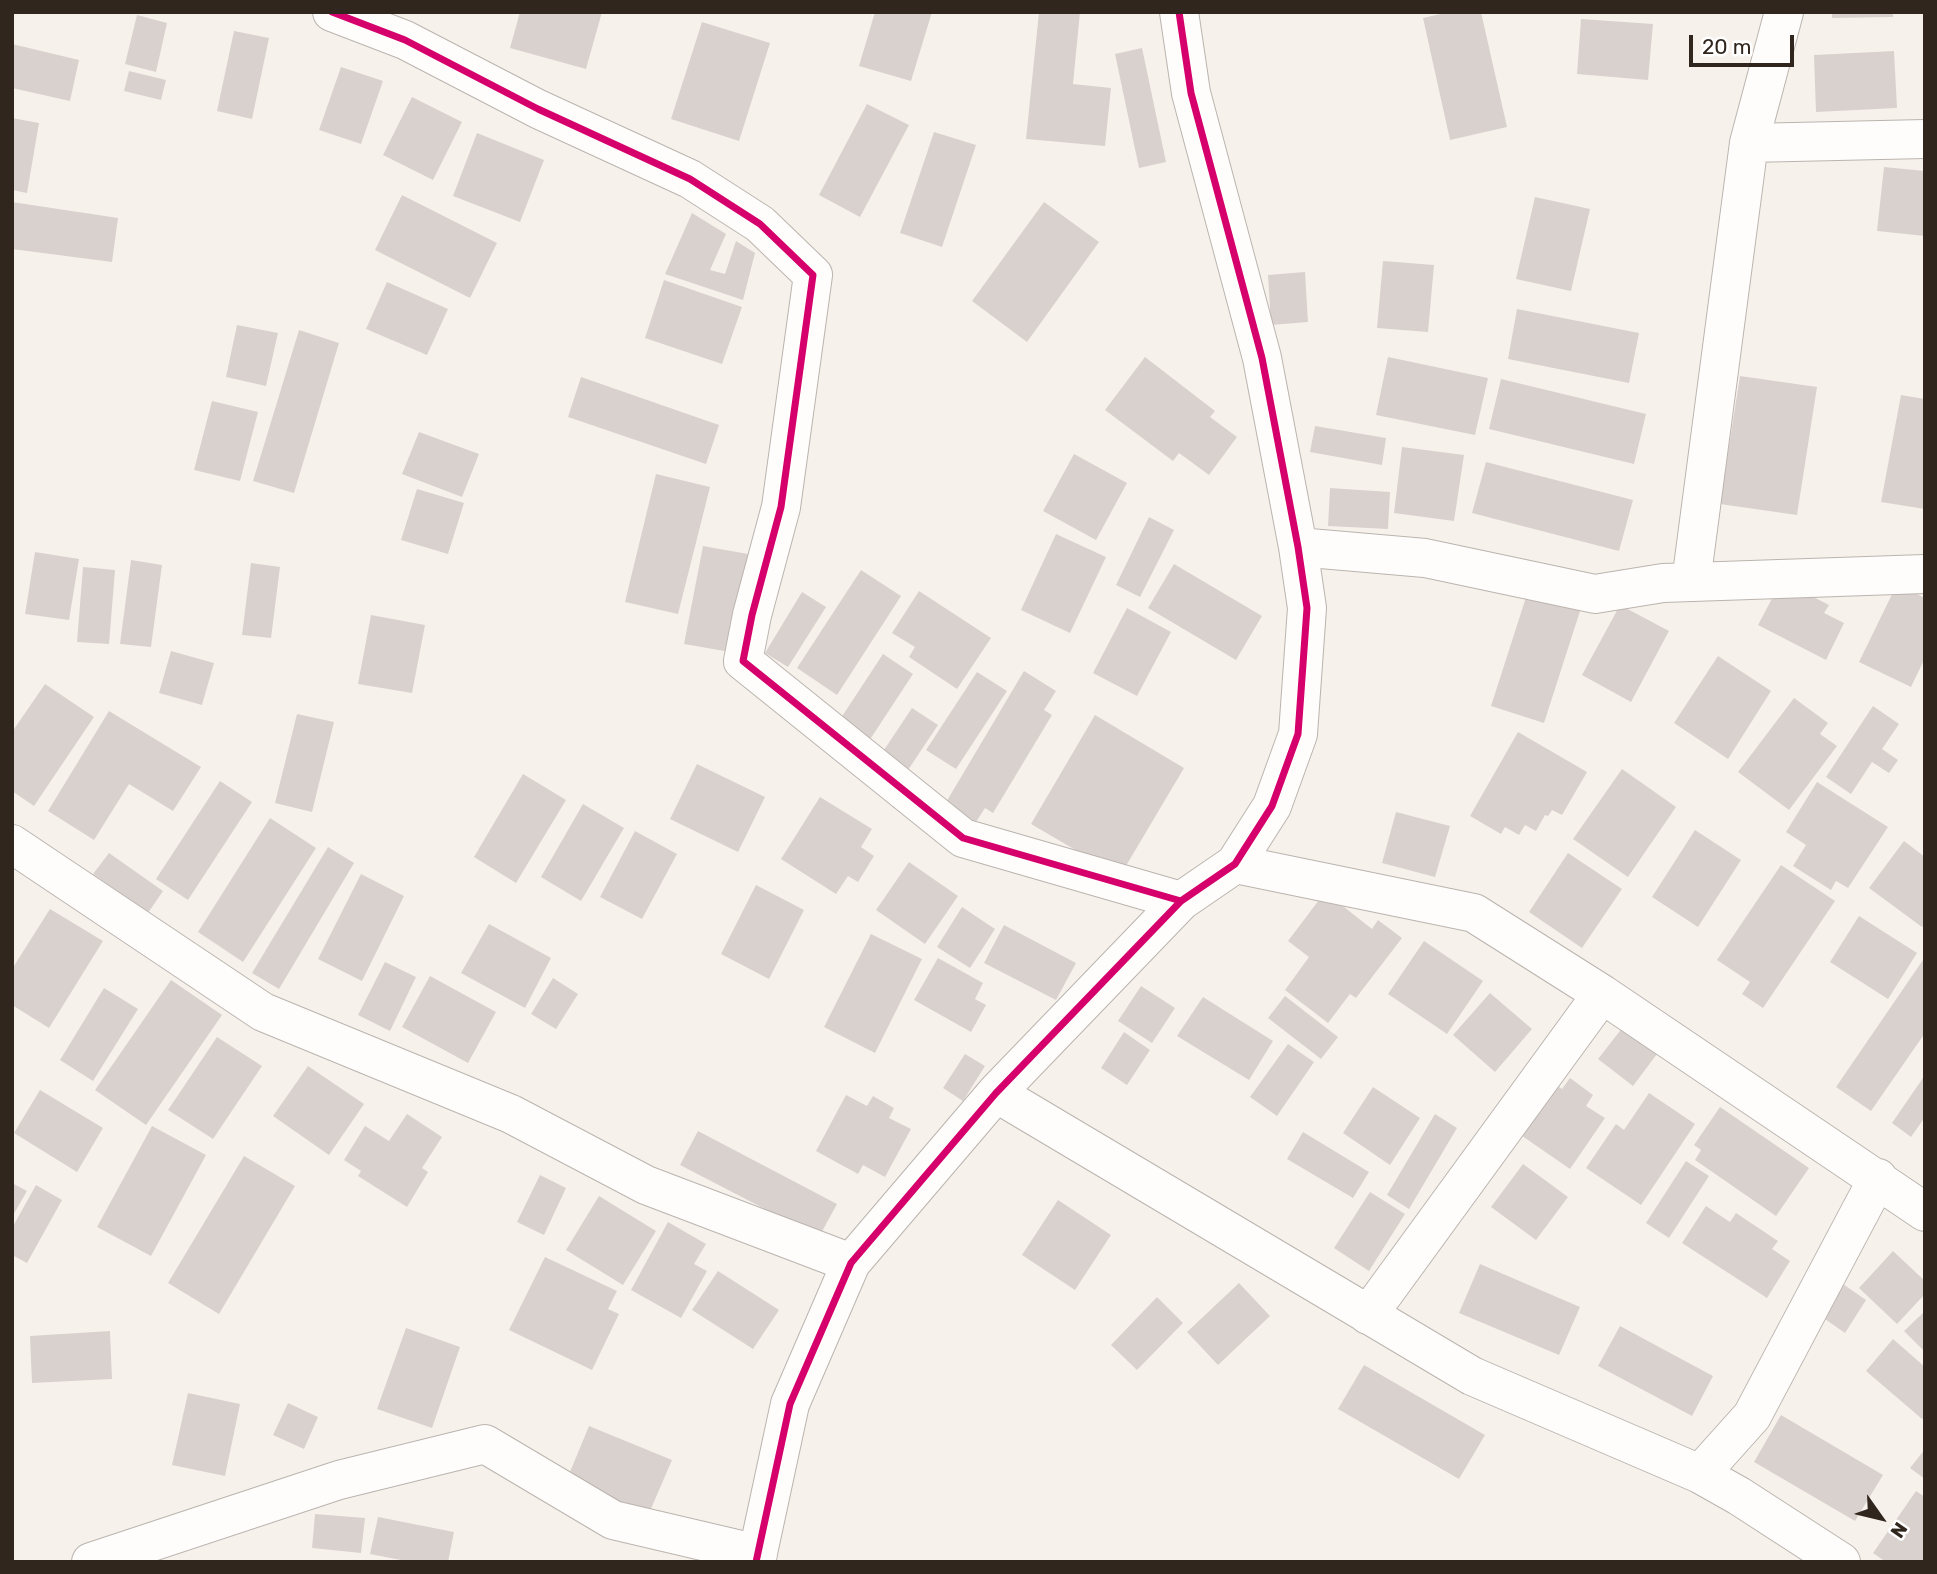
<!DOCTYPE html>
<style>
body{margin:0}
#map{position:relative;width:1937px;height:1574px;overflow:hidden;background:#f7f1ec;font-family:Rubik,sans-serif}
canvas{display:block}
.frame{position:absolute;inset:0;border:14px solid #30261e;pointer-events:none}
.north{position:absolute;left:1846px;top:1483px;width:70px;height:70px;-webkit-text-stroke:5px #fff;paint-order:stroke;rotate:124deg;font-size:19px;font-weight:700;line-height:28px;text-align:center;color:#30261e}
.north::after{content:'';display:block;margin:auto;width:24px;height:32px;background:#30261e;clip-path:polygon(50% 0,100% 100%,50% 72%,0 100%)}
.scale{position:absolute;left:1689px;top:35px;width:105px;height:32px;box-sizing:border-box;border:4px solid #30261e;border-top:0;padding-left:9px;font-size:21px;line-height:24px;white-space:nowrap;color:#30261e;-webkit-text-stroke:5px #fff;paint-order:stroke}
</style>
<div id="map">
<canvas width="1937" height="1574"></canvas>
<div class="frame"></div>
<div class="north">N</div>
<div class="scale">20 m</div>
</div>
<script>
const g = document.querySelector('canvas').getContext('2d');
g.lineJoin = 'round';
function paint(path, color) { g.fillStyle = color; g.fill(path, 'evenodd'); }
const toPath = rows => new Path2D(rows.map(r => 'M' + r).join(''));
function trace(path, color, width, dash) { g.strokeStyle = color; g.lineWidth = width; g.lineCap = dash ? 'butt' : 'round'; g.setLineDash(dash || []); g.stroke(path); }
const building = toPath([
 [520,12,602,12,586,69,510,48],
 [875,12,932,12,911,81,859,66],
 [1039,12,1080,12,1073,84,1111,88,1105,146,1026,139],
 [1449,12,1481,12,1507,127,1450,140,1423,18],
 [1832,12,1893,12,1893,17,1832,18],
 [137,15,167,23,156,72,125,64],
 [1581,19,1653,24,1648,80,1577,74],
 [702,22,770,43,739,141,671,119],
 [234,31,269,38,252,119,217,111],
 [12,44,79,60,70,101,12,88],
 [1142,48,1166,162,1139,168,1115,54],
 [1894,51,1897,108,1816,112,1814,55],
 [341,67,383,81,361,144,319,130],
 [129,71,166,80,161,100,124,91],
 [412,97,462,122,433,180,383,155],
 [867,104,909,125,860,217,819,195],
 [12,118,39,123,27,193,12,190],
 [934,132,976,145,942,247,900,233],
 [477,133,544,160,520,222,453,196],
 [1884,167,1925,171,1925,236,1877,231],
 [402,195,497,243,470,298,375,250],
 [1535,197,1590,209,1571,291,1516,279],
 [12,202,118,218,112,262,12,249],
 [1044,202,1099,242,1027,342,972,301],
 [692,213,726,234,710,270,725,274,736,241,755,253,743,300,665,274],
 [1383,261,1434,265,1428,332,1377,328],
 [1305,272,1308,322,1271,325,1268,275],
 [664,280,742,307,722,364,645,338],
 [387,282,448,309,427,355,366,329],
 [1517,309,1639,333,1629,383,1508,359],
 [237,325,278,333,266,386,226,377],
 [299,330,339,343,294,493,253,481],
 [1145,357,1215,411,1210,417,1237,437,1209,475,1179,453,1173,461,1105,410],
 [1388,357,1488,378,1475,435,1376,415],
 [1740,376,1817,387,1797,515,1720,504],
 [581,377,719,425,706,464,568,417],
 [1501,379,1646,414,1634,464,1489,429],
 [1901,395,1925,399,1925,509,1881,502],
 [212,401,258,412,240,481,194,470],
 [1315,426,1386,438,1382,465,1310,452],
 [419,432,479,454,462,497,402,474],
 [1402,447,1464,455,1454,521,1394,513],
 [1074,454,1127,483,1096,540,1043,511],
 [1486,462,1633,500,1619,551,1472,513],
 [656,474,710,487,678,614,625,602],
 [1330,488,1390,492,1388,529,1328,526],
 [417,489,464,503,448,554,401,540],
 [1149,517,1174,530,1140,597,1116,585],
 [1056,534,1106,557,1070,633,1021,610],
 [703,546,748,554,730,652,684,644],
 [35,552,79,559,69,620,25,614],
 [131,560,162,565,151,647,120,644],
 [251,563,280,567,271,638,242,635],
 [1174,564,1262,616,1236,660,1148,608],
 [83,567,115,570,109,644,77,642],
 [861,570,901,596,837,695,797,668],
 [1897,584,1925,598,1925,658,1911,687,1859,662],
 [1792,586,1829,605,1824,613,1844,623,1826,660,1758,625,1777,589],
 [919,591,991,638,957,689,909,657,915,647,892,633],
 [1528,591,1581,608,1544,723,1491,706],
 [802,592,826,607,788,667,765,653],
 [1620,605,1669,631,1631,702,1582,675],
 [1127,608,1171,632,1137,696,1093,673],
 [371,615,425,625,412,693,358,684],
 [171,651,214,663,202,705,159,693],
 [883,654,913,674,867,744,837,724],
 [1718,656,1771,691,1728,759,1674,723],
 [1024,671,1056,691,1044,710,1052,715,993,813,985,808,976,822,945,804],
 [977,672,1007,691,956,769,926,750],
 [45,684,94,717,34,806,12,791,12,732],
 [1794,698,1828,723,1820,734,1837,746,1789,810,1738,772],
 [1873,706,1899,724,1882,749,1898,760,1889,773,1872,762,1851,794,1826,777],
 [912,708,938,725,908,770,882,753],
 [109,711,201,767,173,811,129,784,94,840,48,811],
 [297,714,334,722,312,812,275,803],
 [1095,715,1184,768,1120,876,1031,824],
 [1518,732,1587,772,1562,815,1552,810,1548,816,1545,815,1536,831,1525,825,1519,835,1505,827,1501,834,1470,816],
 [697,764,765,797,738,852,670,819],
 [1622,769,1676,807,1628,877,1573,839],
 [523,774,566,800,516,883,474,857],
 [220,781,252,802,188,900,156,879],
 [1817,782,1888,827,1848,888,1836,881,1831,890,1793,866,1806,845,1786,832],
 [820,797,872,829,861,847,874,856,858,882,848,876,836,894,781,859],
 [583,804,624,828,581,901,541,877],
 [1396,812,1450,826,1435,877,1382,863],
 [270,818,316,848,243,962,198,932],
 [1695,830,1741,860,1698,927,1652,897],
 [635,831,677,854,642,919,600,897],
 [1904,841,1925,857,1925,923,1922,927,1869,888],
 [328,847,354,863,279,989,252,973],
 [109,853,163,891,148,913,93,874],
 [1568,853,1622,889,1582,948,1529,912],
 [909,862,958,896,925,944,876,910],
 [1781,865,1835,901,1763,1008,1742,994,1750,982,1717,960],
 [361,874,404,896,362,981,318,959],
 [756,885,804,910,769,979,721,954],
 [1325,892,1372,929,1378,920,1402,938,1356,998,1350,994,1328,1023,1285,990,1309,957,1288,941],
 [962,907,995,929,970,968,937,947],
 [50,909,103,941,49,1028,12,1005,12,969],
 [1859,916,1917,953,1888,999,1830,962],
 [489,924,551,958,525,1008,461,973],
 [1004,925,1076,963,1056,1000,984,963],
 [871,934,922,959,875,1053,824,1027],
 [1424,941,1483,981,1447,1034,1388,994],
 [1925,957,1925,1033,1871,1111,1836,1087],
 [938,958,983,983,975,999,986,1005,971,1032,914,1000],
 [385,962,416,977,390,1031,358,1015],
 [430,976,496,1012,468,1063,402,1027],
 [553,978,578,994,556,1029,531,1014],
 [171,980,222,1015,146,1125,95,1090],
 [1141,986,1175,1008,1152,1043,1118,1021],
 [104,988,138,1009,93,1081,60,1060],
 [1490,993,1532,1029,1495,1072,1453,1035],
 [1285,996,1338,1037,1321,1059,1268,1018],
 [1203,997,1273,1041,1249,1080,1177,1036],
 [1623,1027,1657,1054,1633,1086,1598,1059],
 [1124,1032,1150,1050,1127,1085,1101,1068],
 [217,1037,262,1066,213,1139,168,1110],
 [1288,1044,1314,1062,1277,1116,1250,1097],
 [965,1054,985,1066,963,1101,943,1088],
 [308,1066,364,1104,329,1155,273,1116],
 [1925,1075,1925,1117,1911,1137,1892,1123],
 [1570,1078,1593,1095,1586,1106,1605,1118,1570,1169,1512,1129,1547,1079,1562,1089],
 [1373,1087,1420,1118,1390,1165,1343,1133],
 [40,1090,103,1128,77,1172,14,1133],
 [1649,1093,1695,1124,1641,1205,1586,1168,1616,1124,1624,1130],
 [846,1095,867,1106,873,1096,894,1108,889,1118,911,1129,885,1177,863,1165,858,1174,816,1151],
 [1720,1107,1809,1168,1776,1216,1695,1160,1701,1150,1694,1145],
 [407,1114,442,1137,422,1168,428,1172,407,1207,358,1176,361,1171,344,1160,365,1126,389,1141],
 [1435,1114,1457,1128,1409,1209,1387,1195],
 [152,1126,206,1155,151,1256,97,1227],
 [698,1131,837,1204,819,1237,680,1165],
 [1303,1132,1369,1172,1353,1198,1287,1159],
 [244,1156,295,1186,219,1314,168,1283],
 [1686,1161,1709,1176,1669,1238,1646,1223],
 [1523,1164,1568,1197,1536,1240,1491,1207],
 [540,1175,566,1188,544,1235,517,1222],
 [12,1183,27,1191,12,1217],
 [36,1185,62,1200,27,1263,12,1255,12,1228],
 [1370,1192,1405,1214,1369,1271,1334,1248],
 [599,1196,656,1231,623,1285,566,1250],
 [1058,1200,1111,1235,1075,1290,1022,1255],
 [1706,1206,1730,1222,1736,1213,1778,1241,1772,1249,1790,1261,1767,1298,1682,1243],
 [668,1222,706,1244,694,1264,707,1271,681,1318,631,1290],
 [1893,1251,1925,1281,1925,1294,1897,1324,1859,1288],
 [545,1257,617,1291,608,1309,619,1314,592,1370,509,1330],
 [1480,1264,1580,1307,1559,1355,1459,1313],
 [718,1271,779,1310,753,1349,692,1310],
 [1239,1283,1270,1316,1218,1365,1187,1332],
 [1843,1284,1866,1300,1845,1333,1822,1317],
 [1157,1297,1183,1323,1137,1370,1111,1345],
 [1925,1311,1925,1352,1904,1331],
 [1620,1326,1713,1376,1692,1416,1598,1366],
 [406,1328,460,1347,432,1428,377,1409],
 [110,1331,112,1379,32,1383,30,1336],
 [1893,1339,1925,1367,1925,1416,1922,1419,1866,1371],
 [1364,1365,1485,1435,1459,1479,1338,1409],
 [188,1393,240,1404,225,1476,172,1465],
 [288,1403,318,1417,304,1449,273,1435],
 [1781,1415,1883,1475,1855,1521,1754,1462],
 [589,1426,672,1460,647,1518,565,1484],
 [1925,1449,1925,1479,1910,1468],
 [1916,1491,1925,1497,1925,1562,1886,1562,1873,1553],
 [315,1514,365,1518,361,1553,312,1548],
 [378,1517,454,1532,448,1562,411,1562,370,1554]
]);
const street = toPath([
 [332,12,405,40,538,109,690,179,760,224,813,275,781,507,752,615,743,661,963,838,1181,901],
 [1749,143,1925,139],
 [1298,547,1425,558,1595,594,1663,583,1925,574],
 [1691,582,1749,143,1784,12],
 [12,844,263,1012,511,1114,646,1185,851,1263],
 [1235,864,1474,913,1602,994,1925,1212],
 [996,1093,1472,1376,1700,1474,1739,1496,1841,1562],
 [1368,1315,1602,994],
 [1700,1474,1752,1416,1878,1178],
 [91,1562,339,1480,485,1444,613,1520,758,1554],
 [756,1562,790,1404,851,1263,996,1093,1181,901,1235,864,1272,806,1298,734,1307,608,1298,547,1262,358,1191,93,1179,12]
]);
const cycleway = toPath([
 [332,12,405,40,538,109,690,179,760,224,813,275,781,507,752,615,743,661,963,838,1181,901],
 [756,1562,790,1404,851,1263,996,1093,1181,901,1235,864,1272,806,1298,734,1307,608,1298,547,1262,358,1191,93,1179,12]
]);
paint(building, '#d9d1cd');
trace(street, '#bbb4ae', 40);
trace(street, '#fefdfc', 38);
trace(cycleway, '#d6006c', 7);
</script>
